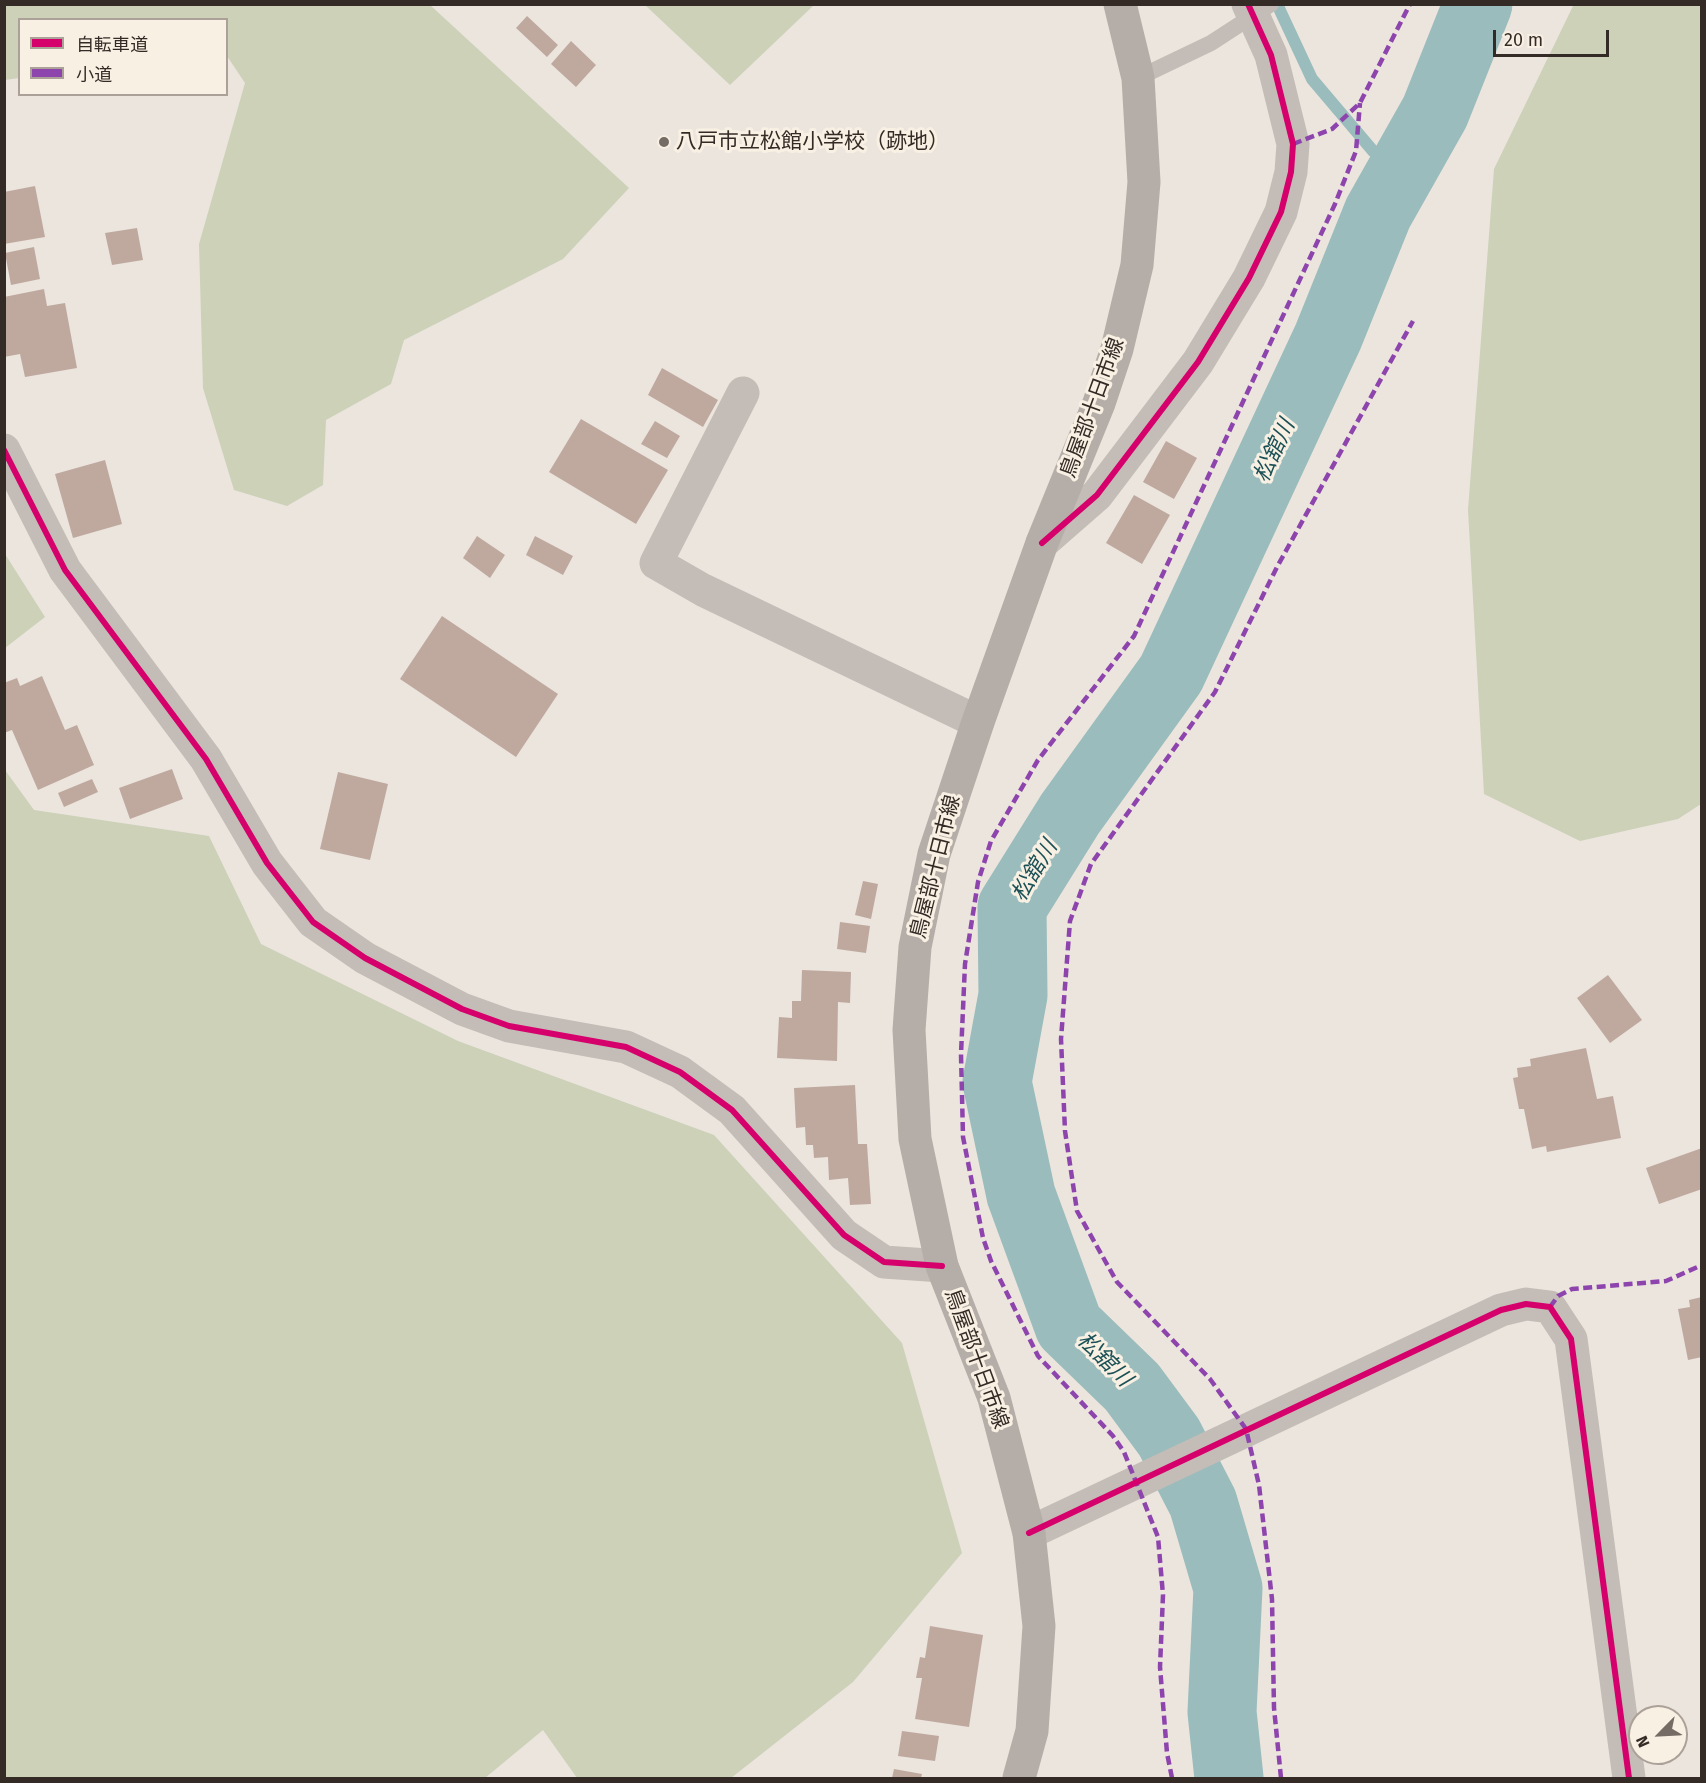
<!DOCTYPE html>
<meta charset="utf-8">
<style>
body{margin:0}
#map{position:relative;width:1706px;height:1783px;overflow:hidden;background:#ebe5de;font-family:"Fira Sans","Noto Sans JP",sans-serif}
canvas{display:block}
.frame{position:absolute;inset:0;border:6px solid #352b26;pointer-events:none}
.legend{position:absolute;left:18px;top:18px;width:210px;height:78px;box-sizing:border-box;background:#f9f0e4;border:2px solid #aba198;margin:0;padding:8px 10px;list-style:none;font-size:18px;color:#352b26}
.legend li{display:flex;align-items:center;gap:12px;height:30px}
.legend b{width:30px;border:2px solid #aba198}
.north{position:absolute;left:1628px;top:1705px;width:60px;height:60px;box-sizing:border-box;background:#f9f0e4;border:2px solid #aba198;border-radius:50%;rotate:246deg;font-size:16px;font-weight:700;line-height:24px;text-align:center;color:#352b26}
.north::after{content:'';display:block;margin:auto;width:21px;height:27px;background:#756c66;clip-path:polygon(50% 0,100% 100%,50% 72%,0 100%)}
.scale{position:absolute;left:1493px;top:30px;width:116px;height:27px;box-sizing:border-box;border:3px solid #352b26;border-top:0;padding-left:8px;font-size:18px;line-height:21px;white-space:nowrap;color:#352b26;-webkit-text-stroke:4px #f9f0e4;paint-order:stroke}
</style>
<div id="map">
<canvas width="1706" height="1783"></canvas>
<div class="frame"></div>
<ul class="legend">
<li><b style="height:8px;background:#d6006c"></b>自転車道</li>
<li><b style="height:8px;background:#8e44ad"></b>小道</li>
</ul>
<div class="north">N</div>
<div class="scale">20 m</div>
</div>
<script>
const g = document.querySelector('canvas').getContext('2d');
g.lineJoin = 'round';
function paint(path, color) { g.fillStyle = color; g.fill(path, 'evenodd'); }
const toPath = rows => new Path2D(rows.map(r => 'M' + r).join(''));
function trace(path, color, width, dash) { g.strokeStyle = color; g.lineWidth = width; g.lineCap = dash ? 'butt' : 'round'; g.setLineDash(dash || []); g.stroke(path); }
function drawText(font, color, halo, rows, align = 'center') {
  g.font = font + ' "Fira Sans","Noto Sans JP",sans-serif'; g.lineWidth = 6; g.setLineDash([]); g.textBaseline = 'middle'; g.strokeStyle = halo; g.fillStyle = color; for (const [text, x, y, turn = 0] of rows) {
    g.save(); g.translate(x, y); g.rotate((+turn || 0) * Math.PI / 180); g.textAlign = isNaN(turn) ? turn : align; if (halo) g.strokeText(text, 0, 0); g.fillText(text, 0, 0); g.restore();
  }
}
const green = toPath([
 [1574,4,1702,5,1701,804,1678,819,1580,841,1484,794,1468,510,1494,169],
 [4,5,430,5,629,188,563,259,404,340,391,384,326,420,323,485,287,506,234,490,203,388,199,244,245,83,227,56,226,20,20,20,19,78,5,80],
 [645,5,814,5,730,85],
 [5,554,45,617,5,648,4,648],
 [5,770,34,810,209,836,261,944,458,1041,714,1135,902,1343,962,1553,853,1682,731,1778,577,1778,543,1730,485,1778,5,1778]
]);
const stream = toPath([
 [1277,4,1312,79,1373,151,1409,162]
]);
const river = toPath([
 [1229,1778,1222,1712,1228,1588,1203,1503,1169,1437,1132,1387,1069,1326,1021,1195,997,1082,1013,995,1012,907,1070,814,1171,674,1328,337,1378,213,1435,112,1478,4]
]);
const building = toPath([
 [527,16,558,45,547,57,516,28],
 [571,41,596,65,576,87,551,64],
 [35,186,45,237,4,244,4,192],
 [137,228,143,260,112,265,105,233],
 [34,247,40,279,11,285,5,253],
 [44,289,47,306,65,303,77,368,25,377,20,354,4,357,4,297],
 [662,368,718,400,703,427,648,395],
 [581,419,668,470,636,524,549,472],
 [655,421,680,436,667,458,641,444],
 [1166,441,1197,458,1174,499,1143,482],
 [105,460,122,524,73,538,55,474],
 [1134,495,1170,515,1142,564,1106,543],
 [477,536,505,555,490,578,463,558],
 [535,536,573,556,563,575,526,555],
 [442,616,558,694,516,757,400,679],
 [42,676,65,730,77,725,94,765,38,790,12,730,4,733,4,683,17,678,20,686],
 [172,769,183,799,130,819,119,788],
 [338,772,388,784,370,860,320,849],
 [92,779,98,792,64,807,58,793],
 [863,881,878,884,871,919,855,915],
 [840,922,870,926,866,953,837,949],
 [802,970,851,972,850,1003,838,1002,837,1061,777,1058,779,1017,792,1018,792,1001,801,1001],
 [1608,975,1642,1020,1610,1043,1577,998],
 [1586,1048,1597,1099,1613,1096,1621,1138,1547,1152,1546,1146,1532,1149,1524,1109,1519,1109,1513,1078,1518,1077,1517,1068,1531,1066,1530,1059],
 [855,1085,858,1144,867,1144,871,1204,850,1205,848,1178,829,1180,828,1157,814,1158,813,1145,806,1145,805,1127,796,1128,794,1088],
 [1702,1148,1702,1189,1659,1204,1646,1168],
 [1702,1297,1702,1357,1688,1360,1678,1309,1690,1307,1689,1300],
 [930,1626,983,1635,969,1727,915,1719,922,1678,916,1678,920,1657,925,1658],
 [902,1731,939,1736,935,1761,898,1756],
 [894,1769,922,1774,921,1778,892,1778]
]);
const lane = toPath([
 [1138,78,1211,43,1271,4]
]);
const street = toPath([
 [743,393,656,563,703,590,978,722],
 [4,450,65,570,206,759,267,863,313,922,365,958,462,1009,509,1026,626,1047,680,1072,732,1110,844,1235,884,1262,942,1266],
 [1042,543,1097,495,1198,362,1249,278,1281,212,1291,172,1293,144,1271,55,1248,4],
 [1029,1533,1501,1310,1526,1304,1550,1307,1571,1339,1629,1778]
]);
const secondary = toPath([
 [1019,1778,1032,1731,1039,1626,1029,1533,994,1398,942,1266,915,1139,909,1030,915,947,934,854,978,722,1042,543,1099,403,1117,349,1137,265,1144,182,1138,78,1120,4]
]);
const quiet = toPath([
 [1293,144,1332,129,1360,103,1410,4],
 [1550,1307,1558,1296,1572,1289,1666,1281,1702,1265],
 [1172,1778,1167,1753,1160,1667,1163,1595,1158,1537,1124,1452,1113,1436,1038,1356,991,1261,983,1238,963,1137,961,1054,965,964,978,882,991,841,1038,760,1134,636,1335,204,1356,151,1360,103],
 [1281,1778,1274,1708,1272,1599,1259,1485,1246,1429,1210,1379,1117,1282,1077,1211,1065,1131,1061,1039,1070,921,1091,864,1215,692,1277,567,1413,321]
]);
const cycleway = toPath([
 [4,450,65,570,206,759,267,863,313,922,365,958,462,1009,509,1026,626,1047,680,1072,732,1110,844,1235,884,1262,942,1266],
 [1042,543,1097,495,1198,362,1249,278,1281,212,1291,172,1293,144,1271,55,1248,4],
 [1029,1533,1501,1310,1526,1304,1550,1307,1571,1339,1629,1778]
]);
const markers = [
 [664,142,6,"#756c66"]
];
const poiNames = [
 ["八戸市立松館小学校（跡地）",676,142]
];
const streetNames = [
 ["鳥屋部十日市線",1093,408,-70],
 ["鳥屋部十日市線",936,867,-76],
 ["鳥屋部十日市線",976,1359,70]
];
const waterNames = [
 ["松舘川",1275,451,-65],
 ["松舘川",1035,871,-59],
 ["松舘川",1104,1360,45]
];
paint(green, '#ccd1b8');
trace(stream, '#9abcbc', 12);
trace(river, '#9abcbc', 69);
paint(building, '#bfa99f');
trace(lane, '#c4bdb7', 16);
trace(street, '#c4bdb7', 33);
trace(secondary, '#b5aea8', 33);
trace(quiet, '#8e44ad', 4.5, [9, 4.5]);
trace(cycleway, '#d6006c', 6);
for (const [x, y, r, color] of markers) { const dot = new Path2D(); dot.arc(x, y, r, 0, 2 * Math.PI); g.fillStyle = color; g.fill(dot); trace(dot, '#f9f0e4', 2); }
drawText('21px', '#352b26', '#f9f0e4', poiNames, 'left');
drawText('21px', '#352b26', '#f9f0e4', streetNames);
drawText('italic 22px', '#1b5156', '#f9f0e4', waterNames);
</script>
